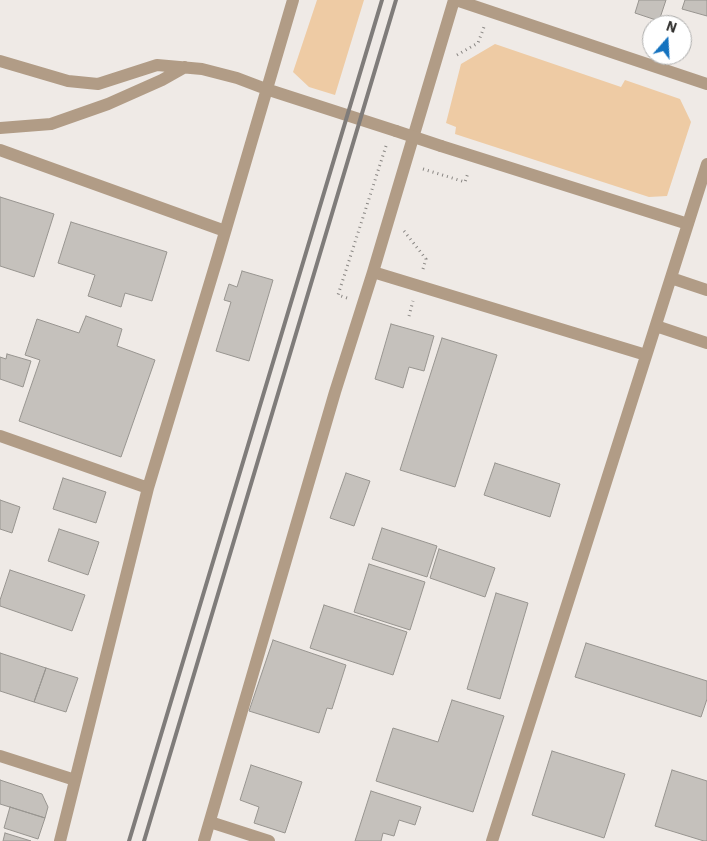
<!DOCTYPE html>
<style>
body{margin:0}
#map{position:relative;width:707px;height:841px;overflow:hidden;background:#efeae6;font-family:"IBM Plex Sans",sans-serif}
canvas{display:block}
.north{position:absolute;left:642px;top:15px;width:50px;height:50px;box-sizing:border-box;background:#fff;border:1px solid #adadac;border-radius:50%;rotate:19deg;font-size:14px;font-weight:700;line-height:20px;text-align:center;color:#32312f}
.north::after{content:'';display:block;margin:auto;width:18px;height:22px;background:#1472bf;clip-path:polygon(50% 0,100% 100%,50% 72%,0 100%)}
</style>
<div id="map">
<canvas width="707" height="841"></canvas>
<div class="north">N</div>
</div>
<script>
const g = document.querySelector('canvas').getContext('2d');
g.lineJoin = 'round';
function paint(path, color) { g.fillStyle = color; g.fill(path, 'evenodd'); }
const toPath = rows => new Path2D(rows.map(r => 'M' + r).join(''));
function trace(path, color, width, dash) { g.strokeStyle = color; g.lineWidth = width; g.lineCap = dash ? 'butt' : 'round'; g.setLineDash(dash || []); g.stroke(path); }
const green = toPath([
 [317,0,364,0,335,95,309,87,293,72],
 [495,44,621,87,625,80,680,99,691,122,667,196,649,197,455,134,456,127,446,123,461,64]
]);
const building = toPath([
 [639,0,666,0,659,21,635,13,639,0],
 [685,0,707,0,707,16,682,9,685,0],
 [0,197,54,214,34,277,0,266,0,197],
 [71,222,167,252,152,301,125,293,121,307,88,296,95,275,58,263,71,222],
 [242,271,273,280,249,361,216,351,231,302,224,300,229,284,237,287,242,271],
 [86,316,122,329,117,346,155,360,121,457,19,421,40,360,25,355,37,319,79,333,86,316],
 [391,324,434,336,424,371,409,367,403,388,375,379,391,324],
 [442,338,497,355,455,487,400,470,442,338],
 [7,354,31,361,23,387,0,379,0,357,6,359,7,354],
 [495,463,560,484,550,517,484,495,495,463],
 [346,473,370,481,354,526,330,518,346,473],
 [63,478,106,492,96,523,53,509,63,478],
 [0,500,20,507,12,533,0,529,0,500],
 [382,528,437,546,427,577,372,559,382,528],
 [59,529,99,542,88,575,48,561,59,529],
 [439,549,495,568,485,597,430,578,439,549],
 [369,564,425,582,410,630,354,612,369,564],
 [10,570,85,595,72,631,0,606,0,600,10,570],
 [496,593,528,603,500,699,467,689,496,593],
 [324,605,407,632,393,675,310,648,324,605],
 [273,640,346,665,332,709,327,708,319,733,249,711,273,640],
 [586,643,707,681,707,699,701,717,575,677,586,643],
 [0,653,46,668,34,702,0,691,0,653],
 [46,668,78,678,66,712,34,702,46,668],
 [452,700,504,716,473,812,376,781,393,728,438,742,452,700],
 [552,751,625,774,604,838,532,815,552,751],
 [251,765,302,782,285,833,254,823,259,807,240,800,251,765],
 [672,770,707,781,707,841,704,841,655,826,672,770],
 [0,780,42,794,48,807,45,818,0,804,0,780],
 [371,791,421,807,415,825,399,820,394,836,383,833,381,841,355,841,371,791],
 [10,807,45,818,38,839,4,828,10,807],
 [5,833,31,841,3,841,5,833]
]);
const path = toPath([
 [457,55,478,43,484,27],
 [423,169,465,182,468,173],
 [404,231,426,259,423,269],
 [347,298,338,295,386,146],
 [409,316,413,301]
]);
const minor = toPath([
 [456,0,707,84],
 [0,61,68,81,98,84,157,65,202,69,237,78,266,89,396,131],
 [0,128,51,124,108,104,162,80,185,67],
 [441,146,688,224],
 [0,150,225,231],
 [373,272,646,355],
 [671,278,707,290],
 [656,326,707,343],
 [0,436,148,488],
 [0,756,75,780],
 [210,822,269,841],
 [60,841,148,488,218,256,293,0],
 [204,841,335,392,373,272,454,0],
 [492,841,707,164]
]);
const rail = toPath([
 [129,841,382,0],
 [144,841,396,0]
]);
const minorBridge = toPath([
 [396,131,441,146]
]);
paint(green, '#eecba4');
paint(building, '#c5c1bc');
trace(building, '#989590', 1);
trace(path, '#898683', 3, [1, 4]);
trace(minor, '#b19c86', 12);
trace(rail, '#7f7c7a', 4);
trace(minorBridge, '#b19c86', 12);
</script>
